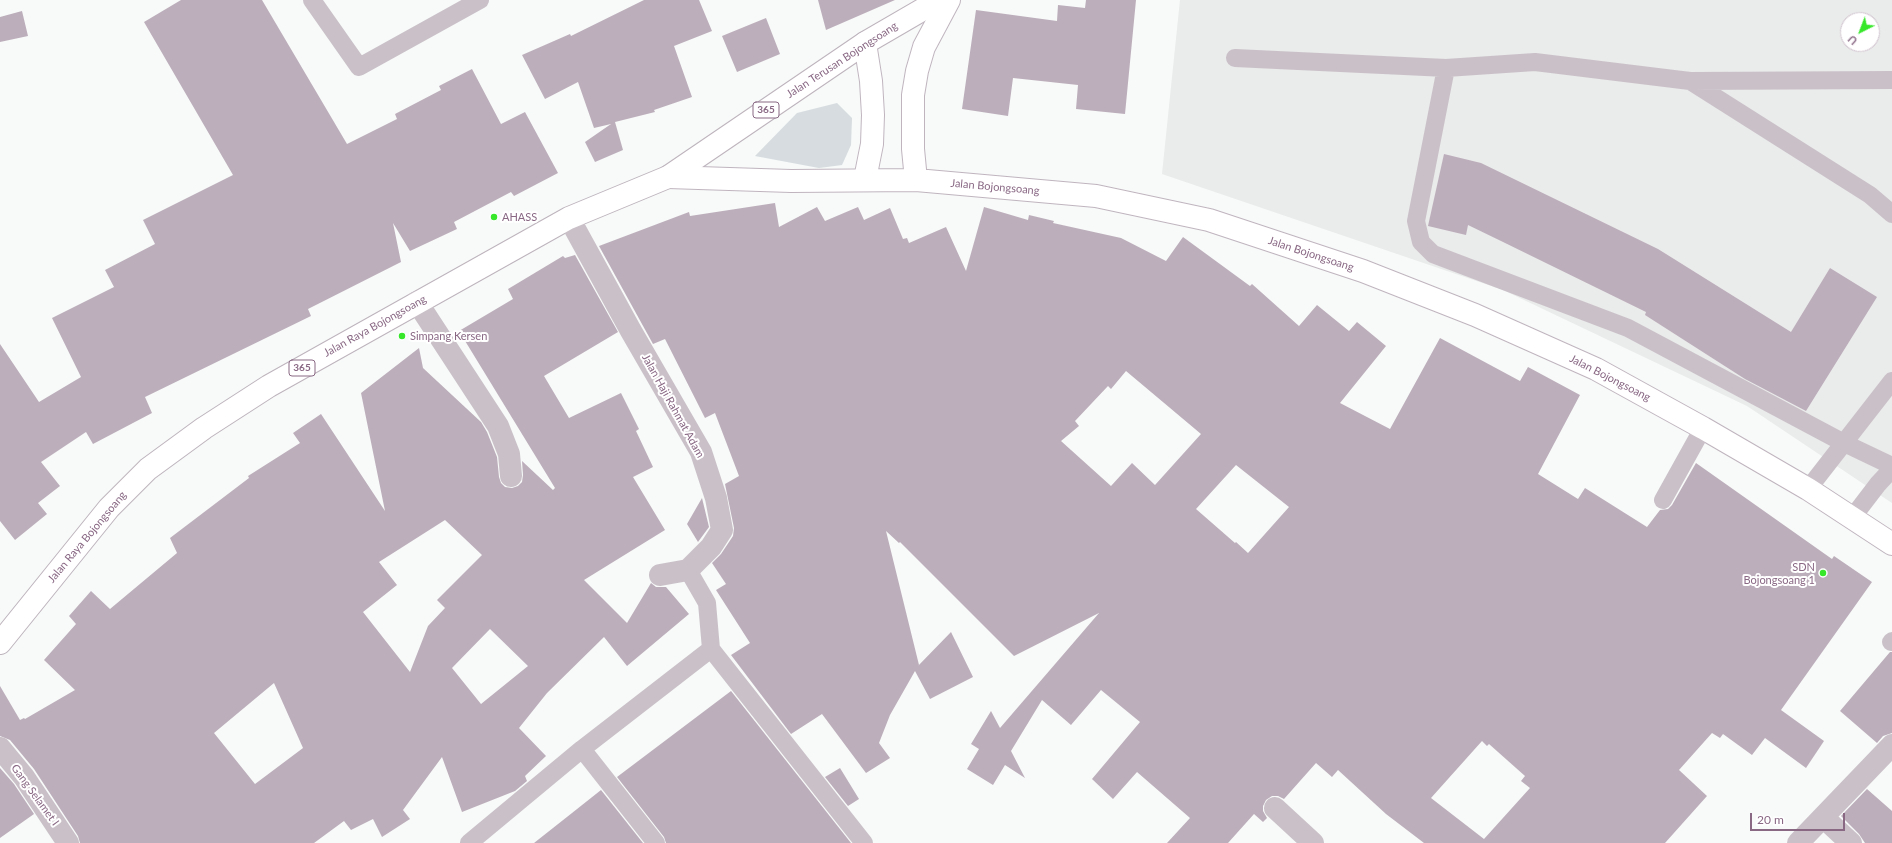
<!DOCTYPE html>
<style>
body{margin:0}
#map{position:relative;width:1892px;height:843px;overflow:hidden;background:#f7faf9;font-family:Lato,sans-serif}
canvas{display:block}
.north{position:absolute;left:1840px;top:12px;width:40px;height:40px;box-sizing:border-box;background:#fff;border:1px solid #d0c3ce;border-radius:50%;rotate:222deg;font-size:11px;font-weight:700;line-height:16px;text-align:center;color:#896884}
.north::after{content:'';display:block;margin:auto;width:14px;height:18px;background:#36e72a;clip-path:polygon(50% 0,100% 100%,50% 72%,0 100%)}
.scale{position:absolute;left:1750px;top:813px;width:95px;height:18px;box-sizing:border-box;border:2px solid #896884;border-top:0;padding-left:5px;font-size:12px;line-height:14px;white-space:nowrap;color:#896884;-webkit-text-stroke:3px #fff;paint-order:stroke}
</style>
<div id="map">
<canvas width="1892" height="843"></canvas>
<div class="north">U</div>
<div class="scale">20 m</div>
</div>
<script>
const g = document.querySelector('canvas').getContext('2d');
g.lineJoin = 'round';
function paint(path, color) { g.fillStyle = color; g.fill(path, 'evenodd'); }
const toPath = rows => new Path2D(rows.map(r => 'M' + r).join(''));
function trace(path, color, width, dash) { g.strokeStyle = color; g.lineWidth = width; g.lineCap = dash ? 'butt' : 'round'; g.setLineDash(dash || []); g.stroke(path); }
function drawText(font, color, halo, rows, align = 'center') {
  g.font = font + ' Lato,sans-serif'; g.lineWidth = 4; g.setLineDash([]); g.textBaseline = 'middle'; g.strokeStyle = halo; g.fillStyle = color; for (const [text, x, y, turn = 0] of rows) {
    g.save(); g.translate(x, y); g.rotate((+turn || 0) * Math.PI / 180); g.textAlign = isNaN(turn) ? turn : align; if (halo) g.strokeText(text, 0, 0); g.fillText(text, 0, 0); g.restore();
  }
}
const built = toPath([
 [1180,0,1892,0,1892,503,1747,406,1503,290,1162,174],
 [1848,20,1872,20,1872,44,1848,44]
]);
const green = toPath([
 [837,103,852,118,851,145,842,165,819,168,755,156,797,113]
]);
const building = toPath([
 [181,0,262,0,347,144,397,119,395,114,441,90,439,86,472,69,501,124,525,112,558,173,514,196,511,192,454,222,457,229,410,251,393,223,401,262,308,309,311,316,145,397,152,413,93,444,86,432,41,462,60,486,38,503,47,514,15,540,0,521,0,344,39,402,81,377,52,318,114,287,105,270,155,244,143,220,233,175,144,22],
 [644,0,699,0,712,31,674,46,692,97,654,110,655,112,615,122,623,150,595,162,585,142,611,124,594,128,578,82,545,99,522,55,570,34,571,36],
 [818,0,895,0,826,30],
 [1086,0,1136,0,1125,114,1076,109,1078,85,1013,78,1008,116,962,109,976,10,1057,21,1058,5,1085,8],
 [22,11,28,36,0,42,0,17],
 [766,18,780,54,737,72,722,36],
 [1444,154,1481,163,1658,249,1791,332,1830,268,1877,297,1806,411,1745,379,1645,315,1646,312,1501,241,1468,225,1466,235,1428,226],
 [775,203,779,227,817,207,825,221,858,207,864,220,890,208,903,239,907,238,909,243,946,227,966,271,984,207,1028,220,1029,215,1054,221,1053,223,1121,238,1166,261,1183,237,1250,286,1252,284,1299,326,1317,305,1349,331,1357,322,1386,346,1340,403,1390,429,1440,338,1520,381,1528,367,1580,395,1538,474,1578,499,1585,488,1647,527,1660,510,1668,509,1672,505,1696,463,1832,559,1834,556,1872,582,1781,710,1824,741,1806,768,1765,738,1752,755,1723,734,1720,738,1712,733,1679,770,1707,796,1665,843,1424,843,1386,814,1338,770,1332,777,1316,763,1284,799,1278,796,1272,796,1266,800,1263,806,1263,811,1267,818,1263,822,1254,814,1228,843,1167,843,1190,818,1137,772,1113,799,1092,779,1140,722,1101,690,1071,725,1042,700,1011,751,1025,778,1005,765,993,785,967,769,979,749,971,744,991,711,1000,728,1099,613,1014,656,900,542,899,543,886,531,919,665,917,667,951,632,973,677,930,699,915,671,890,715,879,743,890,758,866,773,822,714,791,734,731,655,750,643,716,590,726,584,712,563,721,554,733,536,734,528,725,484,739,476,715,413,705,418,665,339,653,344,599,246,689,212,690,216],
 [1126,371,1201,434,1155,485,1132,463,1111,486,1061,441,1079,426,1075,421,1108,386,1111,389],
 [1236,465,1289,507,1248,553,1236,542,1235,543,1196,509],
 [1482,741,1487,746,1489,744,1525,776,1521,781,1530,788,1484,839,1431,798],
 [575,255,618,332,544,376,569,418,621,393,639,429,636,431,653,467,633,477,665,530,584,580,627,623,651,583,656,587,666,587,689,614,627,666,604,637,547,693,519,728,546,756,525,776,527,781,515,791,462,812,442,757,403,810,410,819,382,837,373,819,351,830,344,821,314,843,80,843,78,836,34,769,10,740,0,736,0,686,20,720,24,718,25,719,75,690,44,660,76,624,69,616,91,591,110,609,177,553,170,538,249,478,248,476,300,443,293,433,321,414,385,511,361,393,419,348,423,368,481,422,487,432,497,457,499,477,501,483,505,487,512,488,518,486,522,482,523,475,522,461,553,490,555,488,459,331,513,299,508,289,563,256,565,258],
 [445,520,482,555,437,600,445,608,428,626,410,672,363,612,397,585,379,562],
 [490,629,528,666,481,704,452,668],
 [274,683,303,748,255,784,214,733],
 [702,498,709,527,698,542,687,524],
 [1890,652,1892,652,1892,733,1883,736,1877,743,1840,711],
 [731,691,851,843,666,843,664,837,617,777],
 [0,768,14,784,34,814,0,838],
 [840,768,859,799,848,806,825,777],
 [1867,789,1892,811,1892,843,1865,843,1859,834,1841,816],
 [601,790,643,843,534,843,572,813]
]);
const lane = toPath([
 [312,0,359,67,480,0],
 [1235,58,1446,68,1535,62,1690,81,1870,195,1892,214],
 [1446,68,1416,221,1421,242,1433,254,1628,328,1844,443,1892,466],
 [1690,81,1892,80],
 [1808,489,1892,381],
 [1663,500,1703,428],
 [1852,518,1878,484,1892,469],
 [1891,642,1892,641],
 [711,649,864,843],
 [582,749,656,843],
 [469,843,582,749,711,649,707,603,688,570]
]);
const street = toPath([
 [569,218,631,331,701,452,716,498,722,530,711,547,688,570,660,575],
 [417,302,498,426,509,454,511,476],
 [0,748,24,777,68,843],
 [1275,808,1313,843],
 [1824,818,1851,843],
 [1798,843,1892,745]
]);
const secondary = toPath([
 [865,43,871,81,873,115,872,144,865,179],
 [668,177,791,181,916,180,1096,196,1209,220,1363,271,1475,315,1596,369,1703,428,1808,489,1892,544],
 [916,180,913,149,913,95,917,71,924,47,949,0]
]);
const primary = toPath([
 [0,643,109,508,148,469,204,428,269,386,569,218,668,177,865,43,939,0]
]);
const markers = [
 [494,217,4,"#36e72a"],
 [402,336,4,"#36e72a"],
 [1823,573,4,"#36e72a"]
];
const shields = [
 [766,110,26],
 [302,368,26]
];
const shieldNames = [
 ["365",766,110],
 ["365",302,368]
];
const streetNames = [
 ["Jalan Terusan Bojongsoang",842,60,-33],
 ["Jalan Bojongsoang",995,187,5],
 ["Jalan Bojongsoang",1311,254,18],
 ["Jalan Raya Bojongsoang",375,326,-29],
 ["Jalan Bojongsoang",1610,378,27],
 ["Jalan Haji Rahmat Adam",673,406,61],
 ["Jalan Raya Bojongsoang",87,537,-50],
 ["Gang Selamet I",35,795,54]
];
const poiNames = [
 ["AHASS",502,217],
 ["Simpang Kersen",410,336],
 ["SDN",1815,567,"right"],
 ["Bojongsoang 1",1815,580,"right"]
];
paint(built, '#eaebeb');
paint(green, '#d6dcdf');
paint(building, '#bdaebb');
trace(secondary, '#c0b5bf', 24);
trace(primary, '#beb4bd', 24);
trace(lane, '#cac1c8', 18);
trace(street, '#cac1c8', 22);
trace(secondary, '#fff', 22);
trace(primary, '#fff', 22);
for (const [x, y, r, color] of markers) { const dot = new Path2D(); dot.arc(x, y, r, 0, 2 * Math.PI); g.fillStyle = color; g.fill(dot); trace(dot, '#fff', 1.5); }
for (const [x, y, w] of shields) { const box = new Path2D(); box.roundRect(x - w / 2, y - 8, w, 16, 3); g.fillStyle = '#fff'; g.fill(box); trace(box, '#896884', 1); }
drawText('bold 10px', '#896884', null, shieldNames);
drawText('11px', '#896884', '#fff', streetNames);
drawText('11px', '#896884', '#fff', poiNames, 'left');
</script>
